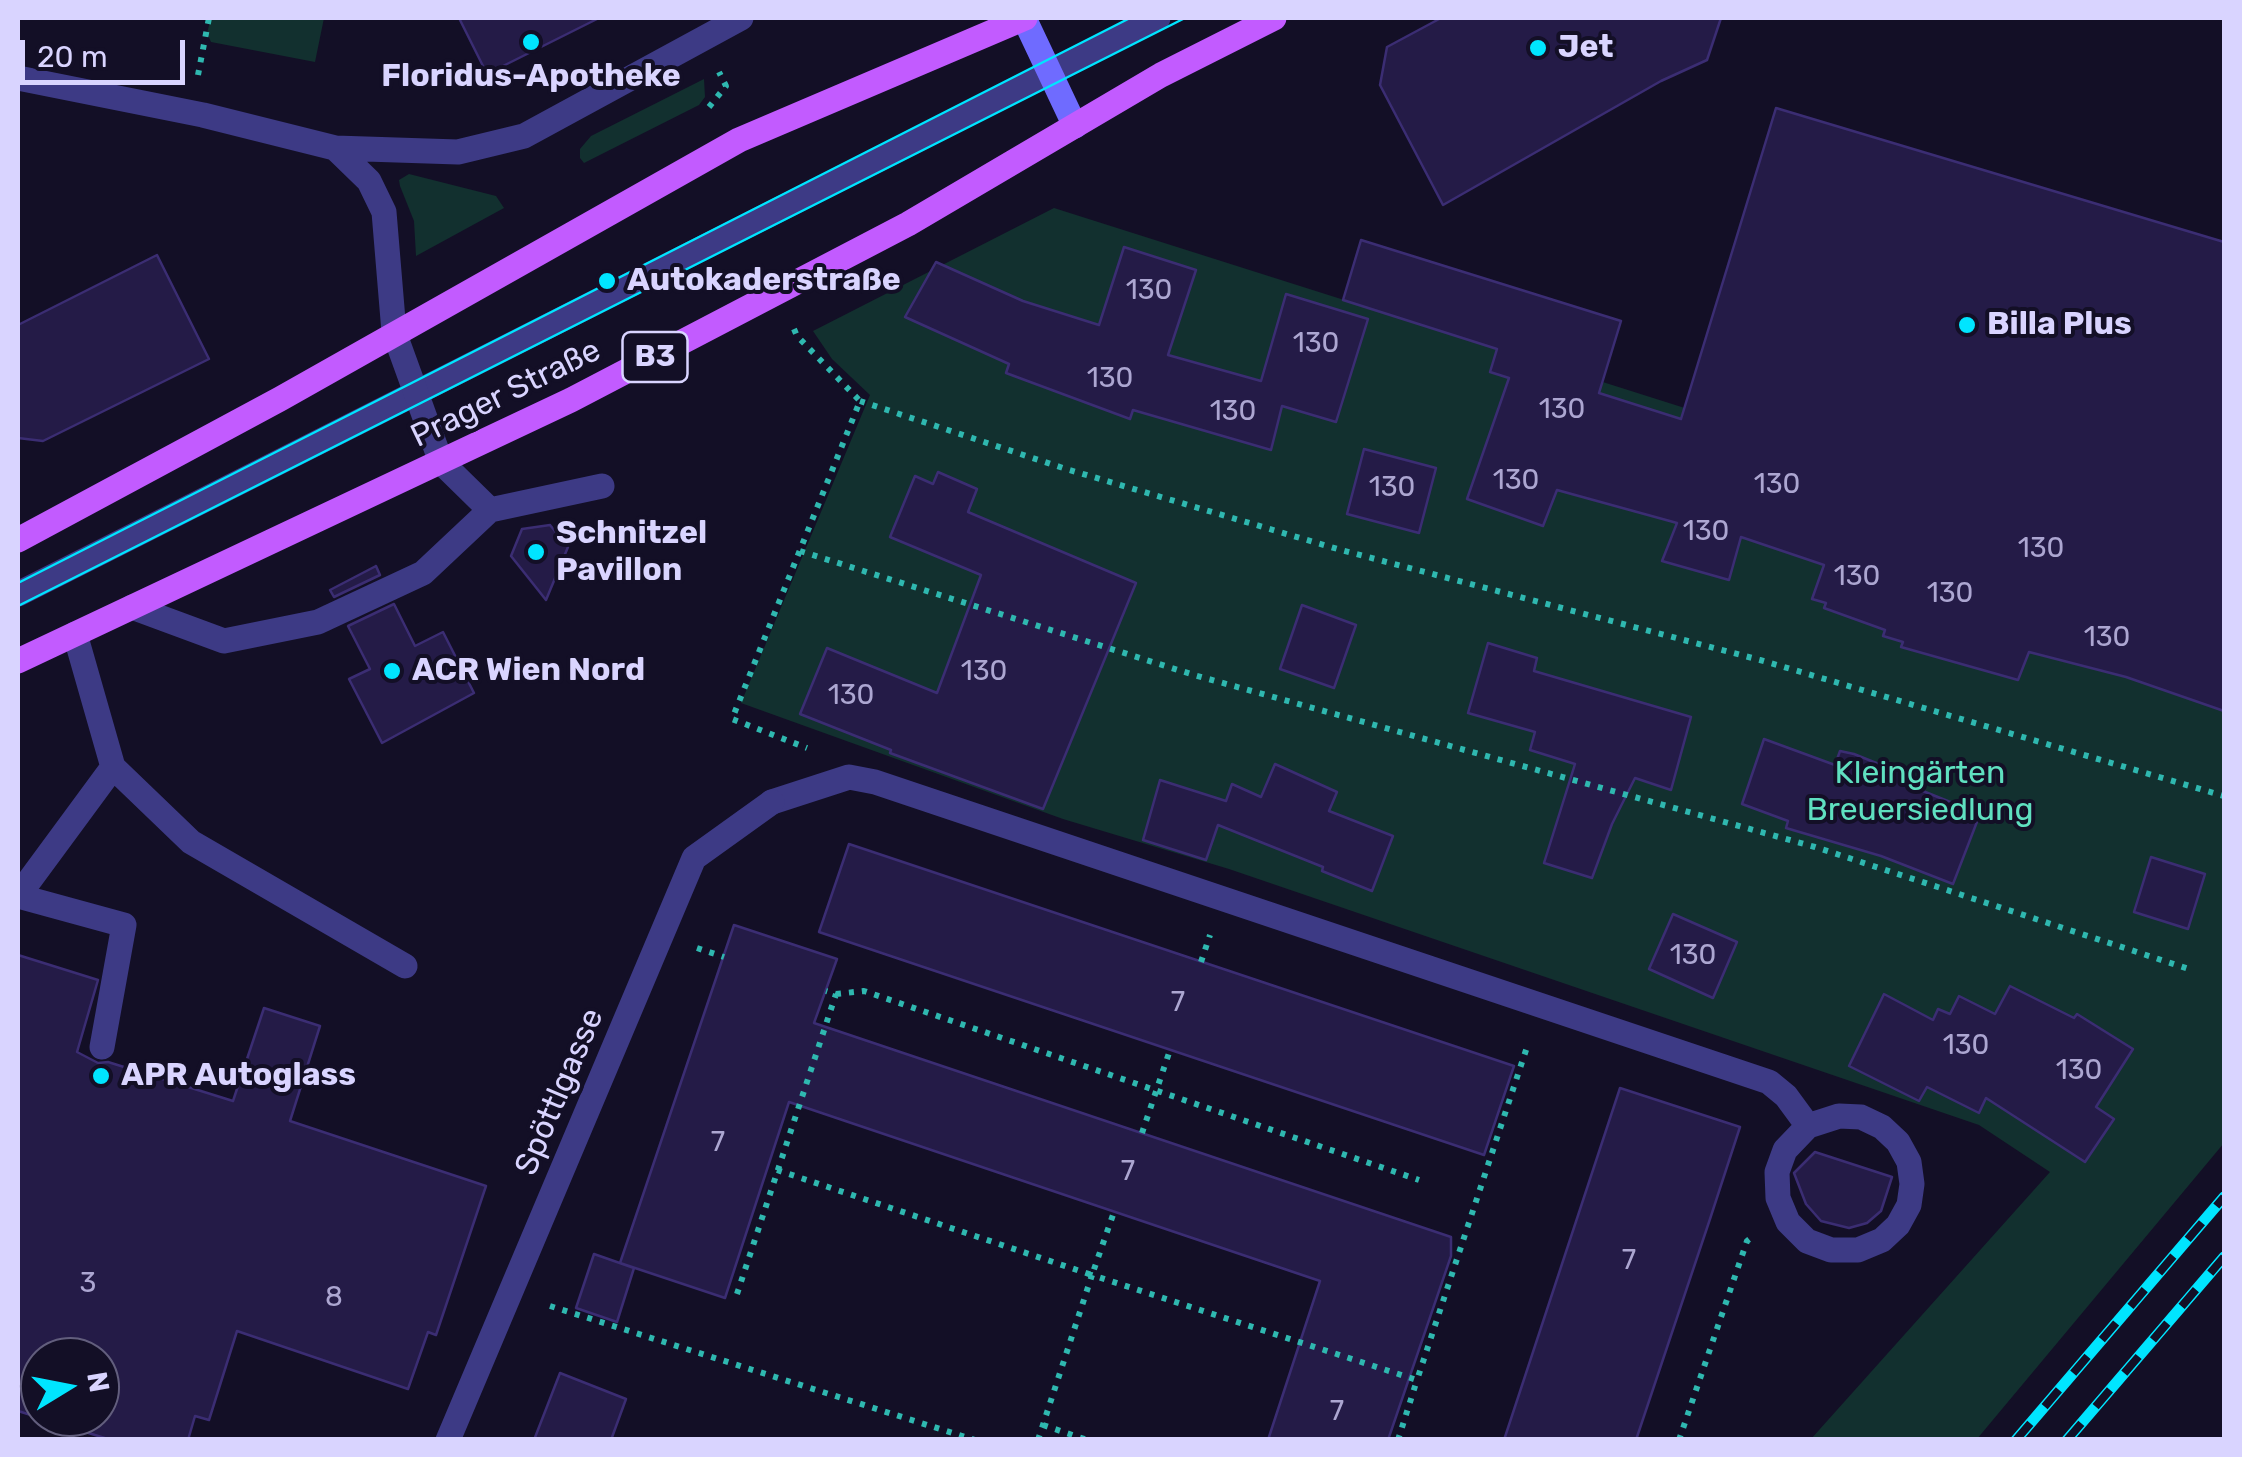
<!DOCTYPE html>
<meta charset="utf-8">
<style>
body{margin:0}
#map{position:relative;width:2242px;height:1457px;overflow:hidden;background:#130f26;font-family:Rubik,sans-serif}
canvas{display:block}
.frame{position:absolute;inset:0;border:20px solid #d9d4ff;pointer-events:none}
.north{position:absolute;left:20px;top:1337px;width:100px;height:100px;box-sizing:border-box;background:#130f26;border:2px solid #625e7d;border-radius:50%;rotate:80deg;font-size:28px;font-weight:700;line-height:40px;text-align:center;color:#d9d4ff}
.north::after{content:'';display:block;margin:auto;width:35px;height:45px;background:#00e5ff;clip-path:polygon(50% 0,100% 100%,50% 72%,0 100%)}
.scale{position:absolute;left:20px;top:40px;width:165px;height:45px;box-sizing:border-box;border:5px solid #d9d4ff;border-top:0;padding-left:12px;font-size:30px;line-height:35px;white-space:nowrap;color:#d9d4ff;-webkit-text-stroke:8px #130f26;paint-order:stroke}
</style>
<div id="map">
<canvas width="2242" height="1457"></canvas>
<div class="frame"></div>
<div class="north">N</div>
<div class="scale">20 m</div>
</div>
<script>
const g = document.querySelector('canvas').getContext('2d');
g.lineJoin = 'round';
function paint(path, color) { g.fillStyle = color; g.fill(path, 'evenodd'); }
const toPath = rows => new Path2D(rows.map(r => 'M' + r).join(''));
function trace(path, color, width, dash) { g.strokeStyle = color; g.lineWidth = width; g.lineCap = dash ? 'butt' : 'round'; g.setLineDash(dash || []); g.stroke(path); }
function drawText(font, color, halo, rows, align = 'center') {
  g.font = font + ' Rubik,sans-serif'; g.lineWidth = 8; g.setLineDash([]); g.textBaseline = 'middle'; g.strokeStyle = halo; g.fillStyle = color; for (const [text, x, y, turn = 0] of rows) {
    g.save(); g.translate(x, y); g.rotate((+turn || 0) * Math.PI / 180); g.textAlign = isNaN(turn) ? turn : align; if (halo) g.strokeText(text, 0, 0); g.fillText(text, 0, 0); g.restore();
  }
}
const green = toPath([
 [211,18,324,18,315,62,211,42,207,33],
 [704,79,705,97,699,105,584,163,580,158,580,149,591,136],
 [409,174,496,196,504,208,416,256,414,221,400,186,399,180],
 [1054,208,2224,579,2224,1143,1977,1439,1811,1439,2050,1172,1979,1125,1229,869,1063,819,741,703,870,395,832,359,813,331]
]);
const building = toPath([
 [459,18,599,18,487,74,459,18],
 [1441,18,1721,18,1707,60,1661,81,1443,205,1380,85,1387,47,1441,18],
 [1776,108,2224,242,2224,711,2126,677,2029,652,2018,680,1901,647,1903,642,1883,636,1885,630,1824,608,1826,603,1812,599,1824,565,1741,537,1729,580,1662,561,1677,523,1557,490,1543,526,1467,499,1509,378,1490,372,1497,349,1343,300,1361,240,1621,321,1599,393,1681,419,1776,108],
 [1124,247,1196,270,1168,355,1261,381,1286,294,1368,319,1336,422,1282,406,1271,450,1133,410,1130,419,1006,373,1009,364,905,317,936,262,1023,301,1099,325,1124,247],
 [157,255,209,359,43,441,18,438,18,325,157,255],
 [1364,449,1436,468,1419,533,1347,514,1364,449],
 [938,472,977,489,968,512,1136,583,1043,809,890,753,891,750,800,714,827,648,937,693,981,575,890,537,915,476,933,484,938,472],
 [550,525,568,547,546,600,511,556,522,529,550,525],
 [376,566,380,575,334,597,330,590,376,566],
 [394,604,415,646,443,632,474,693,382,743,349,679,370,669,348,626,394,604],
 [1302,605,1356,625,1334,688,1280,669,1302,605],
 [1488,643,1537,658,1534,671,1691,717,1671,790,1635,778,1612,824,1592,878,1544,863,1575,764,1530,750,1535,732,1468,713,1488,643],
 [1764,739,1835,765,1840,751,1854,754,1911,777,1908,785,1980,814,1953,884,1881,856,1786,828,1788,821,1742,804,1764,739],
 [1275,764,1337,792,1329,811,1393,836,1372,891,1322,871,1323,867,1218,825,1206,860,1143,840,1160,780,1226,801,1232,784,1261,797,1275,764],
 [849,844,1514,1066,1484,1155,819,932,849,844],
 [2151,857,2205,874,2188,929,2134,912,2151,857],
 [1673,914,1737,942,1713,998,1649,969,1673,914],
 [734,925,837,959,814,1023,1451,1237,1451,1256,1388,1440,1268,1440,1320,1281,789,1102,725,1298,620,1263,734,925],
 [18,955,98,980,77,1052,98,1063,108,1062,233,1101,264,1008,320,1026,290,1121,486,1186,436,1335,428,1332,408,1389,237,1331,209,1420,195,1416,188,1440,111,1440,18,1411,18,955],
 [40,1357,100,1357,100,1417,40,1417,40,1357],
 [2010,986,2074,1018,2077,1014,2133,1049,2096,1107,2114,1119,2085,1162,1986,1098,1979,1113,1927,1087,1919,1101,1849,1066,1884,994,1933,1020,1938,1009,1950,1014,1959,996,1995,1014,2010,986],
 [1620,1088,1740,1127,1710,1219,1636,1440,1504,1440,1620,1088],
 [1815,1152,1892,1177,1881,1211,1867,1223,1849,1228,1821,1221,1806,1204,1794,1173,1815,1152],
 [594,1254,634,1268,617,1322,576,1308,594,1254],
 [560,1373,626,1399,611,1440,534,1440,560,1373]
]);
const path = toPath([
 [198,75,209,18],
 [709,107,726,86,719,72],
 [794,329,797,336,860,401,732,719,807,748],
 [860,401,1066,469,1341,550,1760,660,2224,796],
 [800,551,1194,675,1815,847,2189,969],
 [697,948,724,957],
 [1201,962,1210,935],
 [836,994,864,991,1419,1180],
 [1142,1133,1170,1050],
 [777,1170,1092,1275,1114,1212],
 [737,1294,836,994,826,991],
 [550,1306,975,1440],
 [1043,1425,1087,1440],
 [1038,1440,1092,1275,1417,1380,1528,1044],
 [1398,1440,1417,1380],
 [1679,1440,1747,1241,1752,1237]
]);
const lane = toPath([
 [441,462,490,510,602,486],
 [18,594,1158,18],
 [132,607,224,641,318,622,423,573,490,510],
 [75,634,113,767,191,842,405,966],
 [772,802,849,777,875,782,1769,1082,1786,1096,1808,1126,1839,1116,1861,1117,1882,1127,1898,1142,1909,1162,1912,1184,1909,1205,1898,1225,1882,1240,1858,1250,1831,1250,1807,1241,1788,1222,1778,1198,1777,1172,1785,1150,1808,1126],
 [102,1047,124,925,18,896,113,767]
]);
const street = toPath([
 [18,78,203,115,335,148,369,181,384,212,394,332,441,462],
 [335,148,458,152,524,136,741,18],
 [448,1440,694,858,772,802]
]);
const secondary = toPath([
 [1024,18,1075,126]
]);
const primary = toPath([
 [18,540,280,399,739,140,1025,18],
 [18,661,571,400,908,224,1161,75,1274,18]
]);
const tram = toPath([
 [18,583,1130,18],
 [18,606,1185,18]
]);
const rail = toPath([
 [2016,1440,2224,1197],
 [2067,1440,2224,1257]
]);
const markers = [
 [531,42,10,"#00e5ff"],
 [1538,48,10,"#00e5ff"],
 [607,281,10,"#00e5ff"],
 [1967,325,10,"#00e5ff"],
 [536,552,10,"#00e5ff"],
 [392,671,10,"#00e5ff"],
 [101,1076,10,"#00e5ff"]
];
const numberNames = [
 ["130",1149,291],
 ["130",1316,344],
 ["130",1110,379],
 ["130",1562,410],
 ["130",1233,412],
 ["130",1516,481],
 ["130",1777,485],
 ["130",1392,488],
 ["130",1706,532],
 ["130",2041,549],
 ["130",1857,577],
 ["130",1950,594],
 ["130",2107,638],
 ["130",984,672],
 ["130",851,696],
 ["130",1693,956],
 ["7",1178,1003],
 ["130",1966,1046],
 ["130",2079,1071],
 ["7",718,1143],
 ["7",1128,1172],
 ["7",1629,1261],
 ["3",88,1284],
 ["8",334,1298],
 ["7",1337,1412]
];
const shields = [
 [655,357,65]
];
const shieldNames = [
 ["B3",655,357]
];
const poiNames = [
 ["Jet",1558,48],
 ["Floridus-Apotheke",531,77,"center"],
 ["Autokaderstraße",627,281],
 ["Billa Plus",1987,325],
 ["Schnitzel",556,534],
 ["Pavillon",556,571],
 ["ACR Wien Nord",412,671],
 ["APR Autoglass",121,1076]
];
const streetNames = [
 ["Prager Straße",506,394,-26],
 ["Spöttlgasse",560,1092,-67]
];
const parkNames = [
 ["Kleingärten",1920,774],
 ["Breuersiedlung",1920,811]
];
paint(green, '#12302f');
paint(building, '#241b47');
trace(building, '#3b2d73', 2.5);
trace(path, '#2fb8b0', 6, [5, 8]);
trace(lane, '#3d3a85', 25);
trace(street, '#3d3a85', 25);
trace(secondary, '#6f6bff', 25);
trace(primary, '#c25bff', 25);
trace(tram, '#00e5ff', 2.5);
trace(rail, '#00e5ff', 11);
trace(rail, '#130f26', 8, [22]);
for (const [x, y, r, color] of markers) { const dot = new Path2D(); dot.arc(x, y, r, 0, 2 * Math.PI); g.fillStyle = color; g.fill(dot); trace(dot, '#130f26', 4); }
drawText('28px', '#aca6d1', null, numberNames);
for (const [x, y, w] of shields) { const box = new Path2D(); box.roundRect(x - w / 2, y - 25, w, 50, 8); g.fillStyle = '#130f26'; g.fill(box); trace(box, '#d9d4ff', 2.5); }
drawText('bold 30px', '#d9d4ff', null, shieldNames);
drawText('bold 32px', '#d9d4ff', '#130f26', poiNames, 'left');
drawText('32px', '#d9d4ff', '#130f26', streetNames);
drawText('32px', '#5fe0c0', '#130f26', parkNames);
</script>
